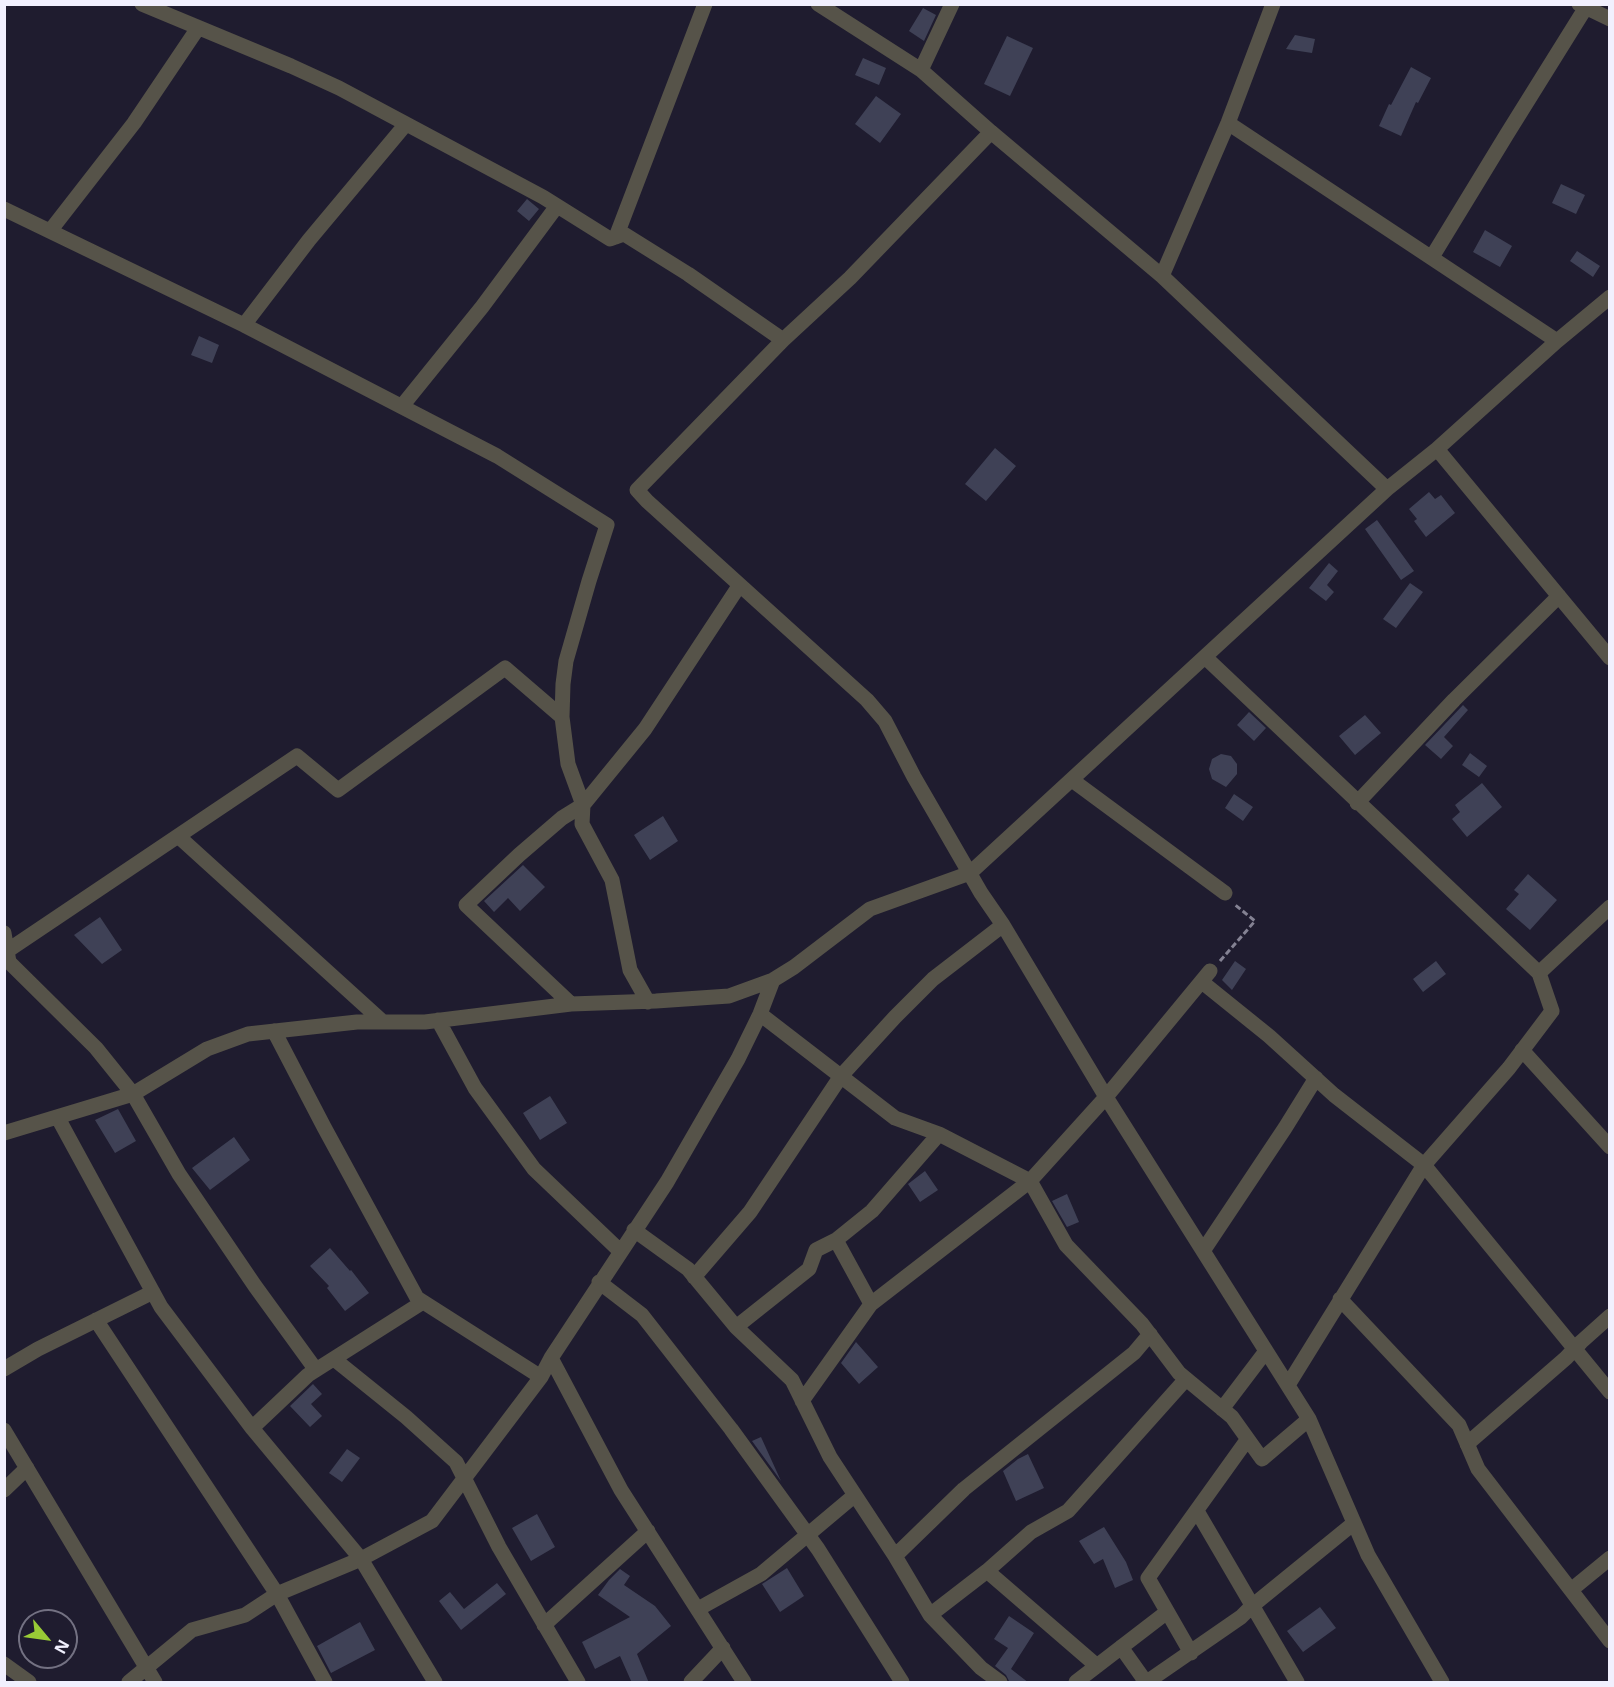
<!DOCTYPE html>
<style>
body{margin:0}
#map{position:relative;width:1614px;height:1687px;overflow:hidden;background:#1f1c2f;font-family:"Open Sans",sans-serif}
canvas{display:block}
.frame{position:absolute;inset:0;border:6px solid #f1f0fe;pointer-events:none}
.north{position:absolute;left:18px;top:1609px;width:60px;height:60px;box-sizing:border-box;background:#1f1c2f;border:2px solid #737182;border-radius:50%;rotate:119deg;font-size:16px;font-weight:700;line-height:24px;text-align:center;color:#f1f0fe}
.north::after{content:'';display:block;margin:auto;width:21px;height:27px;background:#99cb36;clip-path:polygon(50% 0,100% 100%,50% 72%,0 100%)}
</style>
<div id="map">
<canvas width="1614" height="1687"></canvas>
<div class="frame"></div>
<div class="north">N</div>
</div>
<script>
const g = document.querySelector('canvas').getContext('2d');
g.lineJoin = 'round';
function paint(path, color) { g.fillStyle = color; g.fill(path, 'evenodd'); }
const toPath = rows => new Path2D(rows.map(r => 'M' + r).join(''));
function trace(path, color, width, dash) { g.strokeStyle = color; g.lineWidth = width; g.lineCap = dash ? 'butt' : 'round'; g.setLineDash(dash || []); g.stroke(path); }
const building = toPath([
 [923,8,936,15,924,41,909,31],
 [1295,35,1315,39,1312,53,1286,49],
 [1007,36,1033,48,1010,96,984,84],
 [863,58,886,68,879,85,855,75],
 [1411,67,1431,78,1418,103,1416,102,1401,136,1379,126,1389,104,1391,105],
 [876,96,901,114,880,143,855,124],
 [1561,184,1585,195,1576,214,1552,203],
 [527,199,539,209,529,221,517,211],
 [1485,230,1512,246,1500,267,1473,252],
 [1577,251,1600,266,1593,277,1570,261],
 [199,336,219,345,212,363,191,355],
 [995,448,1016,466,986,501,965,484],
 [1429,492,1435,499,1441,495,1455,513,1426,537,1414,521,1417,519,1409,509],
 [1377,520,1414,571,1401,580,1365,529],
 [1329,563,1338,571,1327,585,1334,592,1326,601,1309,588],
 [1410,583,1423,592,1396,628,1383,619],
 [1463,705,1468,710,1444,737,1453,746,1441,759,1425,745],
 [1249,712,1266,728,1254,741,1237,725],
 [1365,715,1381,733,1355,755,1339,736],
 [1470,753,1487,766,1479,777,1462,765],
 [1221,754,1231,756,1237,764,1237,774,1226,787,1212,779,1209,769,1212,759],
 [1482,783,1502,807,1467,837,1452,819,1460,812,1455,805],
 [1234,794,1253,807,1243,821,1225,808],
 [663,816,678,841,650,860,634,835],
 [523,865,545,887,520,911,508,898,494,912,484,901],
 [1528,874,1557,900,1530,930,1506,909,1519,894,1514,890],
 [100,917,122,950,102,964,74,935],
 [1235,961,1246,969,1232,990,1222,980],
 [1436,961,1446,974,1423,992,1413,979],
 [550,1096,567,1123,540,1140,523,1113],
 [118,1109,136,1141,115,1153,95,1120],
 [234,1137,250,1160,210,1190,192,1168],
 [925,1171,938,1190,920,1202,908,1184],
 [1067,1194,1079,1222,1067,1227,1052,1201],
 [330,1248,350,1271,351,1270,369,1293,345,1311,327,1288,329,1286,310,1266],
 [856,1342,878,1367,859,1384,841,1363],
 [313,1384,322,1394,311,1404,322,1416,310,1427,290,1406],
 [761,1437,781,1481,752,1441],
 [347,1449,360,1458,342,1482,329,1473],
 [1028,1454,1044,1488,1016,1501,1003,1471,1018,1459],
 [537,1514,555,1547,531,1561,512,1528],
 [1104,1527,1126,1562,1133,1580,1115,1588,1103,1559,1094,1564,1079,1541],
 [787,1568,804,1596,780,1612,762,1584],
 [620,1569,630,1576,624,1585,655,1606,671,1626,637,1654,649,1683,632,1683,620,1656,595,1669,582,1642,630,1617,598,1595,609,1580],
 [497,1583,506,1594,461,1630,439,1601,450,1592,464,1609],
 [1320,1607,1336,1628,1303,1652,1287,1631],
 [1009,1616,1034,1633,1011,1669,1029,1683,1010,1683,1006,1675,995,1666,1008,1648,994,1639],
 [360,1622,375,1650,331,1673,317,1646]
]);
const path = toPath([
 [1220,961,1255,921,1234,904]
]);
const street = toPath([
 [142,4,291,66,339,88,543,197,610,239,624,234,688,274,783,340],
 [818,4,921,70,991,132,1162,276,1387,489],
 [1579,4,1610,19],
 [921,70,952,4],
 [1228,123,1557,341],
 [991,132,850,278,783,340,637,490,647,501,867,700,885,721,914,777,981,893,1003,925,1106,1097,1309,1419,1368,1555,1442,1682],
 [4,209,244,325,497,456,607,525,589,581,566,661,563,684,562,717,568,764,583,805,582,824,612,880,630,970,648,1002],
 [50,231,134,123,198,28],
 [616,237,705,4],
 [1432,257,1507,134,1588,4],
 [1162,276,1228,123,1273,4],
 [244,325,309,240,406,124],
 [402,406,482,307,557,206],
 [1437,449,1610,658],
 [1205,657,1539,973],
 [1072,780,1225,893],
 [1357,803,1454,700,1559,596],
 [178,836,383,1022],
 [4,933,9,962,96,1048,133,1094,179,1174,255,1286,316,1370],
 [7,951,297,756,338,790,505,668,562,717],
 [1202,982,1269,1036,1334,1095,1424,1165,1610,1392],
 [571,1004,466,905,519,855,562,818,583,805,645,729,739,586],
 [760,1014,895,1118,939,1134,1030,1181,1066,1245,1142,1324,1179,1373,1232,1417,1262,1459,1309,1419],
 [438,1020,475,1088,534,1169,620,1251],
 [274,1031,324,1127,417,1298,541,1377],
 [1522,1050,1610,1147],
 [58,1118,161,1307,252,1428,361,1559,435,1682],
 [4,1133,133,1094,207,1049,248,1034,357,1022,425,1022,571,1004,656,1001,729,996,773,980,794,967,870,909,970,873,1387,489,1437,449,1557,341,1610,297],
 [634,1230,688,1269,736,1327,792,1380,830,1457,895,1556,930,1615,981,1668,1000,1682],
 [836,1240,871,1304],
 [1203,1251,1285,1128,1316,1078],
 [694,1277,750,1212,841,1076,895,1017,933,979,1003,925],
 [599,1282,642,1315,731,1429,818,1549,902,1682],
 [1340,1299,1459,1425,1478,1469,1610,1641],
 [96,1320,277,1594,325,1682],
 [736,1327,809,1269,816,1250,836,1240,872,1211,939,1134],
 [551,1358,621,1490,744,1682],
 [334,1359,406,1417,456,1462,499,1547,578,1682],
 [4,1369,38,1349,153,1292],
 [1288,1385,1424,1165,1509,1068,1552,1011,1539,973,1610,907],
 [802,1401,871,1304,1030,1181,1106,1097,1210,971],
 [1222,1409,1266,1351],
 [252,1428,308,1375,423,1302],
 [4,1430,155,1682],
 [1467,1444,1566,1358,1581,1342,1610,1316],
 [4,1490,27,1468],
 [1197,1511,1297,1682],
 [895,1556,964,1489,1134,1353,1150,1334],
 [987,1571,1097,1666],
 [1571,1590,1610,1558],
 [698,1609,761,1574,855,1495],
 [930,1615,987,1571,1031,1532,1068,1511,1186,1379],
 [544,1625,648,1531],
 [1121,1647,1143,1678,1143,1682],
 [1191,1653,1148,1578,1247,1440],
 [4,1664,29,1682],
 [129,1682,192,1630,245,1615,277,1594,361,1559,432,1521,541,1377,551,1358,667,1182,738,1059,760,1014,773,980],
 [691,1682,723,1648],
 [1076,1682,1167,1612],
 [1147,1682,1241,1617,1252,1606,1354,1523]
]);
paint(building, '#3f4156');
trace(path, '#848293', 3, [6, 3]);
trace(street, '#565349', 15);
</script>
